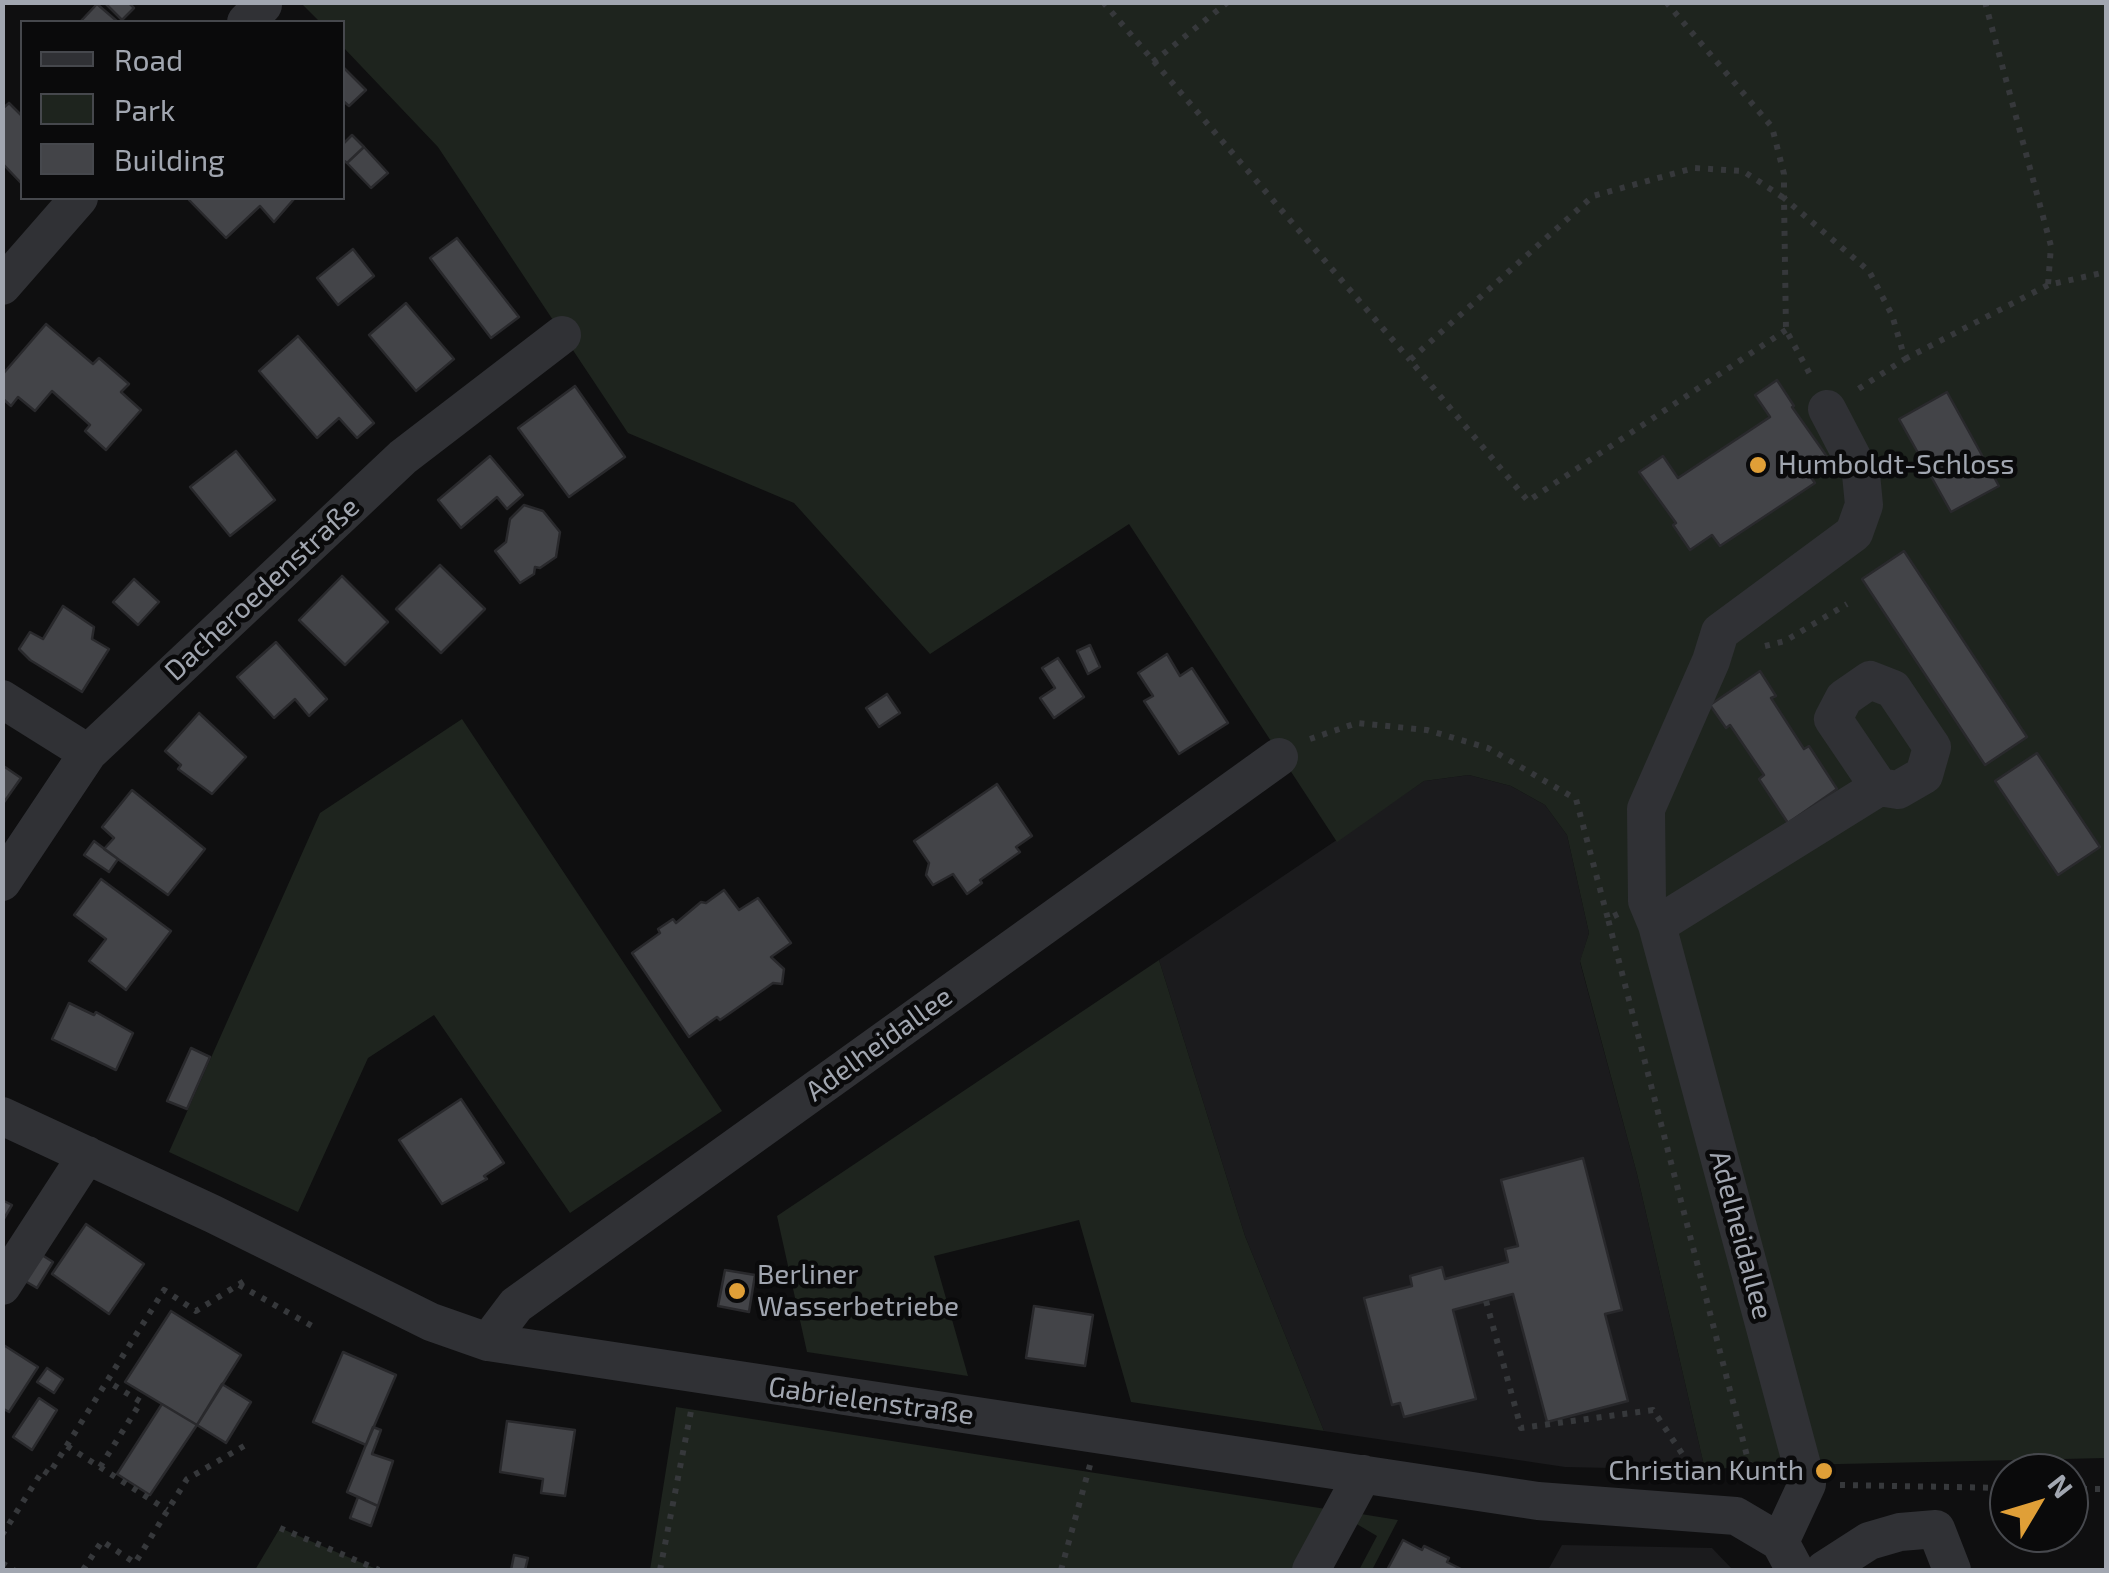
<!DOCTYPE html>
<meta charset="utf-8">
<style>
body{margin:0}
#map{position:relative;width:2109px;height:1573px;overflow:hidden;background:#0f0f10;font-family:"Exo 2",sans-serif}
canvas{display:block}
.frame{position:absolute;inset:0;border:5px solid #a1a6b0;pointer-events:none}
.legend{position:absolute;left:20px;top:20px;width:325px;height:180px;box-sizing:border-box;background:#0a0a0b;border:2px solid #46484d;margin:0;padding:12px 18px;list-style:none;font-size:30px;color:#a1a6b0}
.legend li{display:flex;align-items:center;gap:20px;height:50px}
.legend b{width:50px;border:2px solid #46484d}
.north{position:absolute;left:1989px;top:1453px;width:100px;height:100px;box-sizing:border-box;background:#0a0a0b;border:2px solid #46484d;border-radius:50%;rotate:52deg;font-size:28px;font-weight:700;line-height:40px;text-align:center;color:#a1a6b0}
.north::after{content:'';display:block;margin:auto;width:35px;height:45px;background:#e09f37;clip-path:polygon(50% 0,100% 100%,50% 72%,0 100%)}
</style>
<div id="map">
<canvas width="2109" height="1573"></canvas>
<div class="frame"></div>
<ul class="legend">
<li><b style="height:12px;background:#303135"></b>Road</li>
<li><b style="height:28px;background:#1e241e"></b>Park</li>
<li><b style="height:28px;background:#434448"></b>Building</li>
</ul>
<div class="north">N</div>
</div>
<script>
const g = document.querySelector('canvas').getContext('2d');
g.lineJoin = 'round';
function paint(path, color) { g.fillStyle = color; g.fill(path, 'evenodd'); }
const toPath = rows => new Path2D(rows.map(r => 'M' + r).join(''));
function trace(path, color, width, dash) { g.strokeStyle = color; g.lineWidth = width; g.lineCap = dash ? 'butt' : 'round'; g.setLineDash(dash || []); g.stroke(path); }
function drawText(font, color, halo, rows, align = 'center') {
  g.font = font + ' "Exo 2",sans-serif'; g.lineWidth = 9; g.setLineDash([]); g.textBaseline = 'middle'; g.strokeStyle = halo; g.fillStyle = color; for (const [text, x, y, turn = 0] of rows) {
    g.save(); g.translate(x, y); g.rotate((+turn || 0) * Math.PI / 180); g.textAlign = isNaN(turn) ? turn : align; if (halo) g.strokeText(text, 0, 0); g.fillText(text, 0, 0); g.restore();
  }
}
const built = toPath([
 [1469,775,1511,786,1545,805,1567,835,1589,933,1580,962,1637,1174,1705,1470,1565,1467,1324,1431,1245,1236,1159,960,1424,781],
 [1562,1545,1712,1548,1733,1570,1548,1570]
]);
const green = toPath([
 [301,3,2106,3,2106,1458,1751,1466,1705,1470,1637,1174,1580,961,1589,933,1567,835,1545,805,1511,786,1469,775,1424,781,1337,842,1129,524,930,654,794,503,628,433,438,147,343,47,342,22,320,22],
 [462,719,722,1111,570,1213,434,1015,368,1058,298,1212,169,1152,320,813],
 [1159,960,1245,1236,1324,1431,1131,1402,1079,1220,934,1256,968,1376,807,1352,777,1216],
 [676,1407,1089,1472,1326,1509,1292,1570,650,1570],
 [1361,1514,1398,1520,1372,1570,1359,1570,1377,1536,1355,1523],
 [280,1528,362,1563,379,1570,255,1570]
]);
const building = toPath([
 [104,2,128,2,134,8,122,20,104,2],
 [97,4,118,22,80,22,97,4],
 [342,66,366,90,349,106,342,100,342,66],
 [9,103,22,116,22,184,2,163,2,109,9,103],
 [352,135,364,147,347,163,342,159,342,145,352,135],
 [364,147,388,173,371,188,347,163,364,147],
 [192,198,293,198,294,199,274,222,260,206,226,238,189,200,192,198],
 [457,238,519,317,491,338,430,258,457,238],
 [353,249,374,276,338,305,317,278,353,249],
 [406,303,454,359,416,391,369,335,406,303],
 [46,324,93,364,99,358,129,384,121,392,141,410,106,450,85,431,90,425,52,391,35,411,18,397,11,406,2,398,2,375,46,324],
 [298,336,374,423,357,438,339,418,317,438,259,371,298,336],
 [1777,380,1794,406,1792,407,1828,458,1807,472,1815,483,1720,546,1712,535,1690,550,1673,525,1676,523,1639,472,1663,456,1678,478,1770,417,1755,395,1777,380],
 [575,386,625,457,569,497,518,428,575,386],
 [1947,392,1999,486,1951,512,1899,419,1947,392],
 [236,451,275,500,230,536,190,487,236,451],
 [490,456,523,495,507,509,497,497,461,528,438,500,490,456],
 [524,505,543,511,560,532,556,557,540,568,535,567,534,574,520,583,495,551,506,542,510,519,524,505],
 [1904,551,2027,737,1985,765,1862,579,1904,551],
 [440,565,485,609,441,653,396,609,440,565],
 [342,576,388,622,345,665,299,620,342,576],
 [134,579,159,602,138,625,113,602,134,579],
 [63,606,94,627,92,639,109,649,82,692,30,660,19,649,30,632,43,639,63,606],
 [276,642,327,699,309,716,295,699,274,718,237,677,276,642],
 [1090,645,1100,667,1088,674,1077,651,1090,645],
 [1167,654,1180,676,1192,668,1228,723,1179,754,1144,701,1153,696,1138,673,1167,654],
 [1058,658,1084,697,1054,718,1040,698,1055,688,1042,668,1058,658],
 [1760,671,1776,696,1771,698,1804,749,1809,746,1837,789,1788,823,1759,779,1764,775,1730,725,1726,728,1710,705,1760,671],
 [887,694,900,713,879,727,866,708,887,694],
 [199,713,246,757,212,794,178,769,181,765,165,751,199,713],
 [2037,753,2100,847,2058,875,1995,781,2037,753],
 [2,765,21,778,2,805,2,765],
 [997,784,1032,836,1016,847,1020,852,980,880,982,883,967,894,953,874,933,885,926,875,929,863,914,841,997,784],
 [132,790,205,849,168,895,104,849,114,838,102,827,132,790],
 [94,841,118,859,109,872,84,855,94,841],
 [101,879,171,931,126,990,89,961,106,939,74,915,101,879],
 [724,890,739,910,758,898,791,943,771,957,784,969,782,984,773,983,720,1020,717,1017,689,1037,632,953,660,933,658,929,673,919,676,923,701,902,706,903,724,890],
 [69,1003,94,1015,96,1012,133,1033,116,1070,52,1039,69,1003],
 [191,1048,210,1057,187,1109,167,1101,191,1048],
 [461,1099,504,1163,484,1176,487,1179,442,1204,399,1140,461,1099],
 [1583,1158,1622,1310,1605,1314,1628,1401,1547,1422,1513,1294,1453,1310,1476,1399,1404,1417,1400,1403,1392,1405,1364,1298,1412,1286,1410,1276,1442,1267,1445,1279,1508,1262,1505,1249,1518,1246,1501,1180,1583,1158],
 [2,1200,12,1205,2,1222,2,1200],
 [86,1224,144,1264,109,1314,52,1274,86,1224],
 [42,1255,53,1262,37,1288,25,1281,42,1255],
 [725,1270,755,1275,749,1312,718,1306,725,1270],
 [1034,1306,1093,1315,1085,1366,1026,1358,1034,1306],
 [171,1311,241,1355,197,1425,125,1382,171,1311],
 [2,1344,38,1367,9,1412,2,1408,2,1344],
 [343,1352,396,1375,366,1445,313,1422,343,1352],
 [47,1368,63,1379,54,1393,37,1382,47,1368],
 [222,1384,251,1402,226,1443,197,1425,222,1384],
 [39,1398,57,1410,32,1450,13,1437,39,1398],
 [162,1404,197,1425,150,1495,117,1474,162,1404],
 [507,1421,575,1430,565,1496,541,1493,543,1479,500,1472,507,1421],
 [373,1427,381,1430,372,1454,393,1461,378,1506,347,1492,373,1427],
 [358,1497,378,1506,371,1526,350,1518,358,1497],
 [1403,1540,1422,1550,1424,1546,1449,1558,1447,1562,1463,1570,1387,1570,1403,1540],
 [514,1555,528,1558,525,1570,511,1570,514,1555]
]);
const path = toPath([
 [1103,2,1410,360],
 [1666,2,1772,127,1784,174,1784,198,1869,271,1892,315,1905,359,1855,391],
 [1985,2,2051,246,2048,285],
 [1153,62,1228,2],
 [1786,330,1528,501,1410,360,1593,196,1694,168,1743,171,1784,198,1786,330,1812,378],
 [1905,359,2048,285,2106,272],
 [1765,646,1785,641,1847,604],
 [1310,739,1357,723,1427,730,1488,748,1576,799,1608,919],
 [1618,914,1608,919,1754,1483,1758,1483],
 [239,1285,312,1326],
 [1486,1301,1521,1428,1653,1410,1697,1476],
 [67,1446,167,1510],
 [100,1467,141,1402,107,1381],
 [1840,1485,2009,1488],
 [2069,1489,2106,1489],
 [280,1528,379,1570],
 [2,1535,43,1470,49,1474,164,1290,196,1311,246,1280],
 [2,1563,14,1570],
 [83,1570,102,1541,135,1563,187,1479,244,1446],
 [660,1570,692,1406],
 [1061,1570,1090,1465]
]);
const minor = toPath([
 [246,22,263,5],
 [2,286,79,198],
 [2,699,88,753],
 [2,882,88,753,403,457,562,335],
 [1657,925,1879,787,1898,790,1924,775,1932,747,1893,689,1870,680,1844,698,1833,719,1879,787],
 [2,1116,213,1214,431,1322,488,1342,1538,1501,1736,1516,1780,1542,1795,1570],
 [2,1286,87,1155],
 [488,1342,516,1305,1279,757],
 [1780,1542,1807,1484,1657,925,1647,901,1646,809,1711,661,1720,632,1854,533,1864,505,1861,474,1827,409],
 [1311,1570,1363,1474],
 [1824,1570,1869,1541,1900,1532,1936,1529,1952,1570]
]);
const markers = [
 [1758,465,10,"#e09f37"],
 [737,1291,10,"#e09f37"],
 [1824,1471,10,"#e09f37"]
];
const poiNames = [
 ["Humboldt-Schloss",1778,465],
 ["Berliner",757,1275],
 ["Wasserbetriebe",757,1307],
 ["Christian Kunth",1804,1471,"right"]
];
const streetNames = [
 ["Dacheroedenstraße",262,589,-43],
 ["Adelheidallee",879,1044,-36],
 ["Adelheidallee",1741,1235,75],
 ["Gabrielenstraße",871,1401,8]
];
paint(built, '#1b1b1d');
paint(green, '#1e241e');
paint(building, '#434448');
trace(building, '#29292c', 2.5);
trace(path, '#36383b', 6, [5, 8]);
trace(minor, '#303135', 38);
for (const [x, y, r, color] of markers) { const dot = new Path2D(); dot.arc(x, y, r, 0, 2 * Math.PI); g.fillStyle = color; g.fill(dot); trace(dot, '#0a0a0b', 4); }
drawText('28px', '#a1a6b0', '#0a0a0b', poiNames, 'left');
drawText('28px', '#a1a6b0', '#0a0a0b', streetNames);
</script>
